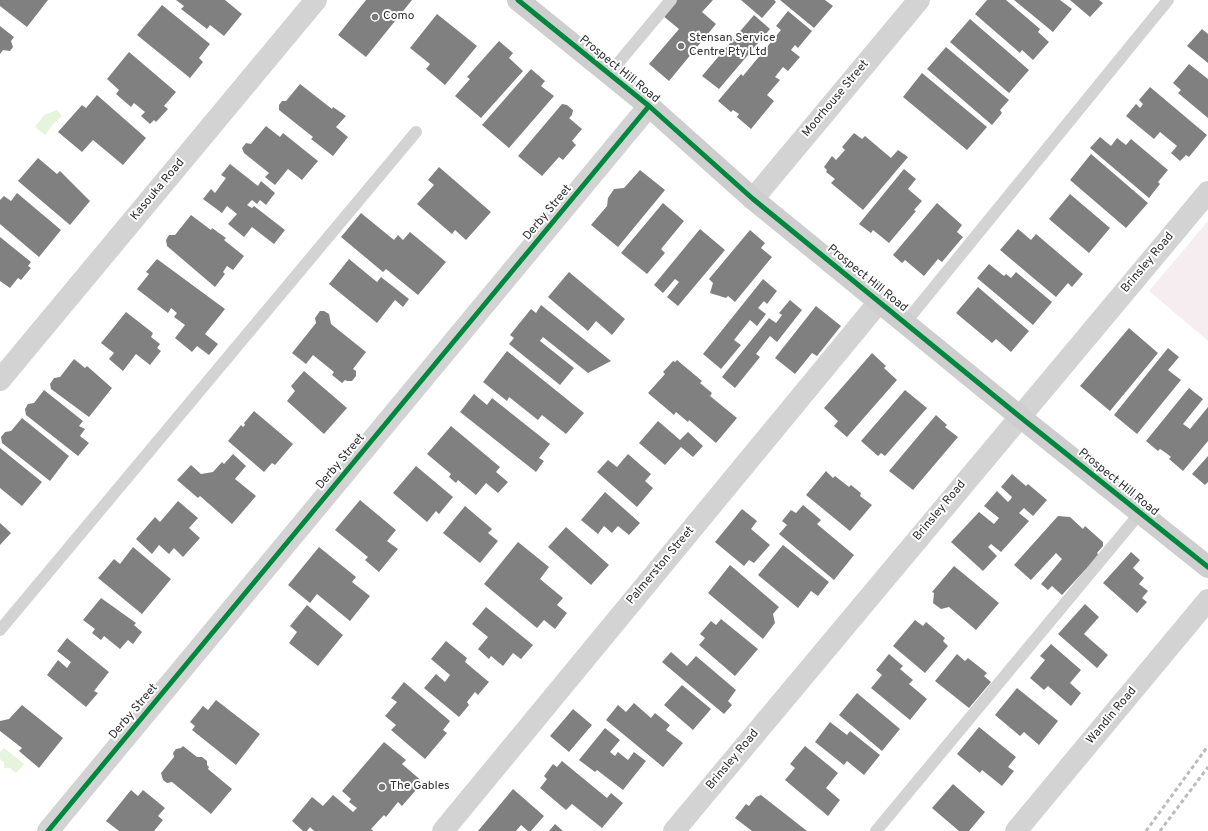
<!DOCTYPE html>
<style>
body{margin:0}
canvas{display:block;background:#fff}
</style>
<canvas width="1208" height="831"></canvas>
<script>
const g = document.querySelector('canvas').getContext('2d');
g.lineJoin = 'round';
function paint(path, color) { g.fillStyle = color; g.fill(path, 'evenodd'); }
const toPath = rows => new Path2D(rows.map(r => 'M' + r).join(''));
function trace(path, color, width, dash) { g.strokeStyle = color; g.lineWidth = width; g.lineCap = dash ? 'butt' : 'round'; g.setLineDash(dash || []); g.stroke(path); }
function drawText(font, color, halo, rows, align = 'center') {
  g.font = font + ' Overpass,sans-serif'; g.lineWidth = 4; g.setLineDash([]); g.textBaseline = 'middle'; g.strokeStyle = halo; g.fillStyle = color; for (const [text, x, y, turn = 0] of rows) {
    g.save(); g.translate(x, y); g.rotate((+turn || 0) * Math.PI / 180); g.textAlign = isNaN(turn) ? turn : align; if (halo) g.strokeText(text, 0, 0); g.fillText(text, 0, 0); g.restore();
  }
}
const green = toPath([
 [1208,221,1208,341,1149,291]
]);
const water = toPath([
 [57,110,62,116,54,123,45,135,35,127,44,115],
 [4,748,24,764,16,773,10,768,4,768,4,762,0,759,0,752]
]);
const building = toPath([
 [0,0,48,0,27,27,0,6],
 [176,0,225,0,242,14,224,36,210,25,207,29,181,9,184,6],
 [366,0,412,0,366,57,338,35],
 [674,0,713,0,702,12,716,24,669,81,649,64,679,29,662,15],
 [741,0,774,0,776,2,762,18],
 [780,0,825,0,833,6,814,28],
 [987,0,1006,0,1040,29,1038,32,1049,42,1033,60,1022,50,1020,53,975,14],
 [1014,0,1060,0,1072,9,1053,32],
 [1070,0,1099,0,1103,3,1090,17],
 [162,5,210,44,199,58,203,62,190,78,137,35],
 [788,11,812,31,798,48,795,45,791,50,800,57,788,71,783,67,775,77,780,80,767,95,774,101,751,129,737,117,739,114,733,110,731,112,718,101,741,74,743,76,781,30,776,26],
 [437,14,477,46,445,85,426,69,430,64,410,48],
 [754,15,770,29,719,89,702,76],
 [970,19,1029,70,1009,93,950,42],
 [0,26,14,37,11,41,13,47,10,51,3,50,0,54],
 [1202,29,1208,34,1208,63,1187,46],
 [499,41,513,53,509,58,523,71,481,118,455,96,470,79,467,77],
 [946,47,1009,100,1000,110,1002,113,992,125,927,69],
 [129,52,176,92,164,106,168,109,156,122,154,120,150,124,141,116,145,112,134,103,131,107,116,94,119,90,107,79],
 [1189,64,1208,79,1208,118,1178,93,1181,90,1173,83],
 [531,69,545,81,541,86,554,96,509,148,482,125],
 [922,73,987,127,967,150,903,97],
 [300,84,332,109,333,107,346,116,336,127,348,137,333,156,311,139,313,137,279,110,279,105,282,101,286,101],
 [1150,87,1207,135,1189,157,1186,155,1180,161,1171,153,1177,146,1160,132,1154,139,1126,116,1136,104,1140,108,1143,104,1139,100],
 [97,95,146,138,123,165,93,140,82,152,58,132,82,105,86,108],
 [562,104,567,105,573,110,572,115,569,118,582,129,572,141,576,145,563,160,559,157,542,176,518,156],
 [266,126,280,137,283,133,318,161,302,180,288,169,275,185,265,177,269,173,244,153,242,148,246,143,251,144],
 [854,133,862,139,865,136,891,158,898,150,908,157,863,210,831,183,835,179,826,172,827,170,824,167,832,156,836,160,845,150,842,147],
 [1100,137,1111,146,1117,138,1126,145,1131,139,1168,170,1158,182,1160,184,1149,198,1090,148],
 [1091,154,1148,203,1126,228,1070,180],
 [38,158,57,174,60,171,90,201,70,225,18,181],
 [230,164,258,186,261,181,275,193,266,205,260,200,257,204,252,200,247,205,252,208,254,206,285,230,274,244,252,227,244,237,228,224,237,214,227,206,222,213,203,199,211,189,215,193,226,178,221,175],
 [439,167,491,212,466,240,455,230,452,234,417,204,434,185,428,180],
 [904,169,916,179,908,189,922,201,914,210,916,211,889,243,873,230,871,233,859,224],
 [640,170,665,190,618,247,591,225,607,206,608,198,614,189,624,188],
 [17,193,61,230,39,257,0,224,0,200,4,196,11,201],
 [1070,194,1110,228,1089,253,1049,219],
 [663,203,684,221,661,249,665,253,647,274,621,253],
 [937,203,962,225,957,232,963,237,942,262,938,259,924,276,905,260,902,263,893,255],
 [361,213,394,240,398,235,403,240,410,232,446,262,418,295,386,269,383,272,341,237],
 [191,215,211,230,212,228,226,238,224,240,244,256,233,270,227,266,223,272,225,274,215,287,167,246,166,240,169,235,175,235],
 [700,229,725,250,678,306,667,297,679,282,675,279,663,293,654,285],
 [1018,229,1031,240,1036,234,1083,274,1072,287,1068,283,1056,297,1000,250],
 [750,230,765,243,761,248,772,257,735,302,728,296,726,298,710,293,713,283,709,279],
 [0,237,31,262,28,266,31,268,21,280,18,278,10,288,0,281],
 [157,259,225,309,205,334,218,344,209,355,197,346,192,352,175,338,185,325,174,317,177,313,171,308,168,313,137,289,149,274,146,272],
 [349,259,377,282,381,277,409,299,403,307,395,300,377,323,329,284],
 [989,264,1004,276,1006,274,1011,278,1016,272,1052,302,1033,325,977,278],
 [569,272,625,319,612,335,596,321,588,331,548,297],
 [763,279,777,291,767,304,764,301,758,308,766,314,757,326,750,320,734,340,741,345,721,369,703,354],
 [978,287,1029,331,1011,352,996,339,992,343,956,313],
 [790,300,802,310,777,342,770,336,756,354,760,357,735,388,722,377,769,318,776,323,782,315,779,313],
 [541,305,611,361,588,373,543,337,540,341,574,368,560,385,509,344,514,338,510,335,531,309,536,313],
 [816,306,841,326,817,356,812,353,795,374,775,358],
 [320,311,324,311,329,314,331,324,366,352,353,369,356,371,356,376,352,381,347,381,345,380,342,383,332,375,334,372,313,355,306,364,292,353,316,323,315,318],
 [126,312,153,333,151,337,160,344,157,348,161,351,150,365,136,354,123,371,109,359,114,353,101,343],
 [1129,328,1158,353,1110,411,1080,386],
 [1168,348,1179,357,1168,370,1181,380,1137,434,1114,415],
 [507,351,584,413,566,434,542,415,538,420,509,397,507,401,483,382],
 [872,353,886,366,884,368,897,380,847,437,834,426,838,421,824,408],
 [74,359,85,368,87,366,112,388,89,417,51,389,50,384,54,378,60,377],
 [677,360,702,381,700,383,712,393,710,396,737,418,716,443,689,420,688,422,676,412,674,415,648,393,665,374,663,372,673,361,675,362],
 [304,371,347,408,324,434,287,401,295,391,291,386],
 [1189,388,1203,399,1183,424,1190,429,1208,407,1208,441,1183,471,1169,459,1171,457,1166,453,1160,449,1158,451,1146,441],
 [44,390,83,421,79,426,85,429,80,436,89,443,78,456,26,415,25,409,28,404,34,403],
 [905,390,927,408,885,456,881,453,878,456,861,441],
 [474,394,487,405,492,398,550,444,539,458,544,461,536,472,460,412],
 [254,411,293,444,275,465,272,463,264,472,228,441,241,425,243,427,245,425,244,423],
 [936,415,947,425,945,427,958,437,913,490,889,471],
 [22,418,69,456,50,481,2,443,1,437,5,432,11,431],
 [658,421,680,440,688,432,703,446,693,457,681,447,665,465,639,443],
 [451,426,500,467,496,472,508,482,498,493,486,483,476,495,458,480,456,483,449,477,451,474,427,454],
 [0,448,42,482,22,506,0,488],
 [233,454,246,466,235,479,256,496,232,524,200,496,198,498,177,480,191,465,201,474,213,472,222,462,224,464],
 [628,454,651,474,645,481,653,488,637,507,597,472,608,460,617,467],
 [1208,456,1208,482,1205,485,1192,474],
 [416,466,453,497,439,514,436,511,427,522,393,493],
 [826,471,833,478,835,476,849,487,851,485,861,493,860,496,872,505,850,531,806,495],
 [1012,474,1026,486,1028,484,1047,500,1033,516,1024,508,1019,513,1029,521,1001,552,991,544,988,547,997,556,983,571,951,542,979,512,994,524,999,518,984,506,997,491,1008,502,1010,500,1012,497,1001,487],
 [605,492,640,523,629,535,618,526,612,533,604,526,598,534,581,520],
 [360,500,396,530,387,541,398,549,379,572,365,560,368,557,335,530],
 [178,501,198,518,189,528,200,538,183,557,174,548,169,554,159,545,152,554,136,539,155,517,160,522],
 [803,505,821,520,817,524,854,555,834,580,779,534,787,525,782,521,791,510,796,513],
 [465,506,492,529,488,533,498,541,480,563,443,533],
 [742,509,757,521,751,529,770,545,754,563,749,560,744,566,715,542],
 [1058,516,1070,517,1083,529,1085,526,1103,542,1103,546,1097,553,1100,556,1087,571,1085,570,1062,595,1052,586,1048,590,1041,584,1062,559,1056,553,1031,580,1014,565],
 [0,523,11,533,0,545],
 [566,527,609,565,591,585,548,547],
 [518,542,549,567,540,579,563,598,557,605,567,613,555,629,544,620,537,628,484,584],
 [783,545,829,582,818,596,811,591,798,608,758,575],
 [133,547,171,579,142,614,98,578,114,559,120,564],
 [319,547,356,577,352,582,370,596,350,621,317,594,310,603,288,585],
 [1131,552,1140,560,1133,568,1144,578,1139,584,1148,591,1142,598,1147,602,1137,613,1103,583],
 [730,565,779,607,773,614,775,623,763,639,708,593],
 [954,566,999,603,976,630,949,607,941,609,933,603,934,593,932,592],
 [101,598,136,623,134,625,142,632,133,644,128,640,120,649,104,636,101,640,92,633,95,629,83,620],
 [1085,604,1099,617,1084,634,1108,655,1097,668,1058,634],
 [307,605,343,635,318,666,289,643,297,632,290,626],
 [486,607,533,645,521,659,513,653,503,666,491,656,489,659,478,649,488,637,472,624],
 [721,619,758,649,735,676,699,645,705,638,700,634,711,621,716,625],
 [915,620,923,626,926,622,945,638,943,641,948,646,925,673,893,646],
 [67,638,109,672,94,691,98,693,86,707,47,675,58,660,67,668,71,662,57,651],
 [446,641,467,658,465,662,489,682,478,695,475,692,467,702,469,705,459,717,424,688,436,674,445,682,450,675,431,659],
 [1051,644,1081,670,1070,683,1081,693,1071,706,1048,686,1044,690,1030,678,1045,660,1040,656],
 [671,652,687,666,696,656,736,690,728,701,732,705,724,714,662,662],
 [889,654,903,666,900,669,913,680,909,684,927,699,910,720,871,688,882,675,876,670],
 [957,654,965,661,968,658,987,673,984,676,991,682,969,708,935,681],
 [404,682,450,721,443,730,447,733,425,759,391,730,396,725,385,716,397,702,391,698],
 [682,685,711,709,693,730,664,705],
 [1017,688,1058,721,1039,745,1024,732,1020,736,995,715],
 [857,693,900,729,882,751,839,715],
 [216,700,260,734,236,765,192,730,195,726,190,722,203,706,208,710],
 [634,703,651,718,655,713,670,725,666,730,683,743,663,767,606,720,618,705,626,712],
 [22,705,63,738,39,768,19,751,22,748,0,731,0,721,9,719],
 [573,709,592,725,569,752,550,736],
 [830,722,847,735,850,731,880,755,864,775,847,761,844,765,815,742],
 [979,727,1016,757,1008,767,1014,771,1002,786,982,770,980,773,957,754],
 [605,728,620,740,610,752,615,756,618,752,628,760,634,752,646,761,623,790,597,770,595,772,579,760],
 [384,742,406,760,402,764,423,782,402,806,398,802,386,817,384,815,371,829,373,831,314,831,310,827,307,831,303,831,292,821,312,797,323,806,333,795,353,812,357,808,349,802,351,799,342,791],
 [183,746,197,757,202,757,207,761,207,765,209,767,208,769,232,789,211,814,172,782,167,783,163,780,161,773,174,757,173,753,176,749,181,748],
 [805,746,838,773,826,788,840,800,828,816,785,780,795,768,790,764],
 [562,761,607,798,611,793,623,803,602,828,572,804,566,810,540,788,547,779,544,776,553,764,557,767],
 [953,784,985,812,969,831,959,831,932,808],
 [513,789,544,816,531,831,528,831,521,825,516,831,478,831],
 [131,790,138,796,143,790,165,808,158,816,163,820,154,831,119,831,106,821],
 [761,795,807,831,752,831,735,818,746,804,749,806,756,797],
 [555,824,563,831,549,831]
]);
const lane = toPath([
 [609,74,671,0],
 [905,323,1168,0],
 [0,630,416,132],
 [876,831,1140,513]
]);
const street = toPath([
 [753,199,919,0],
 [0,380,316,0],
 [48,831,649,106],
 [443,831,879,302],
 [674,831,1208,192],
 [1016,831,1208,600]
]);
const secondary = toPath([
 [518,0,649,106,753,199,1019,416,1208,567]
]);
const rail = toPath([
 [1146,831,1208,746],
 [1160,831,1208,767]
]);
const cycleway = toPath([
 [518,0,649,106,753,199,1019,416,1208,567],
 [48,831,649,106]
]);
const markers = [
 [375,17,4,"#797979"],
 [681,46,4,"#797979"],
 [382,787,4,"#797979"]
];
const poiNames = [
 ["Como",383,17],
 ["Stensan Service",689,39],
 ["Centre Pty Ltd",689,53],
 ["The Gables",390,787]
];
const streetNames = [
 ["Prospect Hill Road",619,70,39],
 ["Moorhouse Street",836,99,-50],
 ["Kasouka Road",158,190,-50],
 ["Derby Street",548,213,-50],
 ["Brinsley Road",1148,263,-50],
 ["Prospect Hill Road",867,279,39],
 ["Derby Street",341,462,-50],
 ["Prospect Hill Road",1118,483,39],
 ["Brinsley Road",940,511,-50],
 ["Palmerston Street",661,566,-50],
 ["Derby Street",134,712,-50],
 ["Wandin Road",1112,716,-50],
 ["Brinsley Road",733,760,-50]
];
paint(green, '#f6edf0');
paint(water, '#e5f4da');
paint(building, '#808080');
trace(lane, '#d3d3d3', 12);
trace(street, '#d3d3d3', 22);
trace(secondary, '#cecece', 22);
trace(rail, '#bbb', 3, [4, 3]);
trace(cycleway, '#00873e', 5);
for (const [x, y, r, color] of markers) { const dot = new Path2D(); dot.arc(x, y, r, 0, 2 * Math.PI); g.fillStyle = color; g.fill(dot); trace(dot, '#fff', 1.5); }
drawText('12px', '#313131', '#fff', poiNames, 'left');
drawText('12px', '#313131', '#fff', streetNames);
</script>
